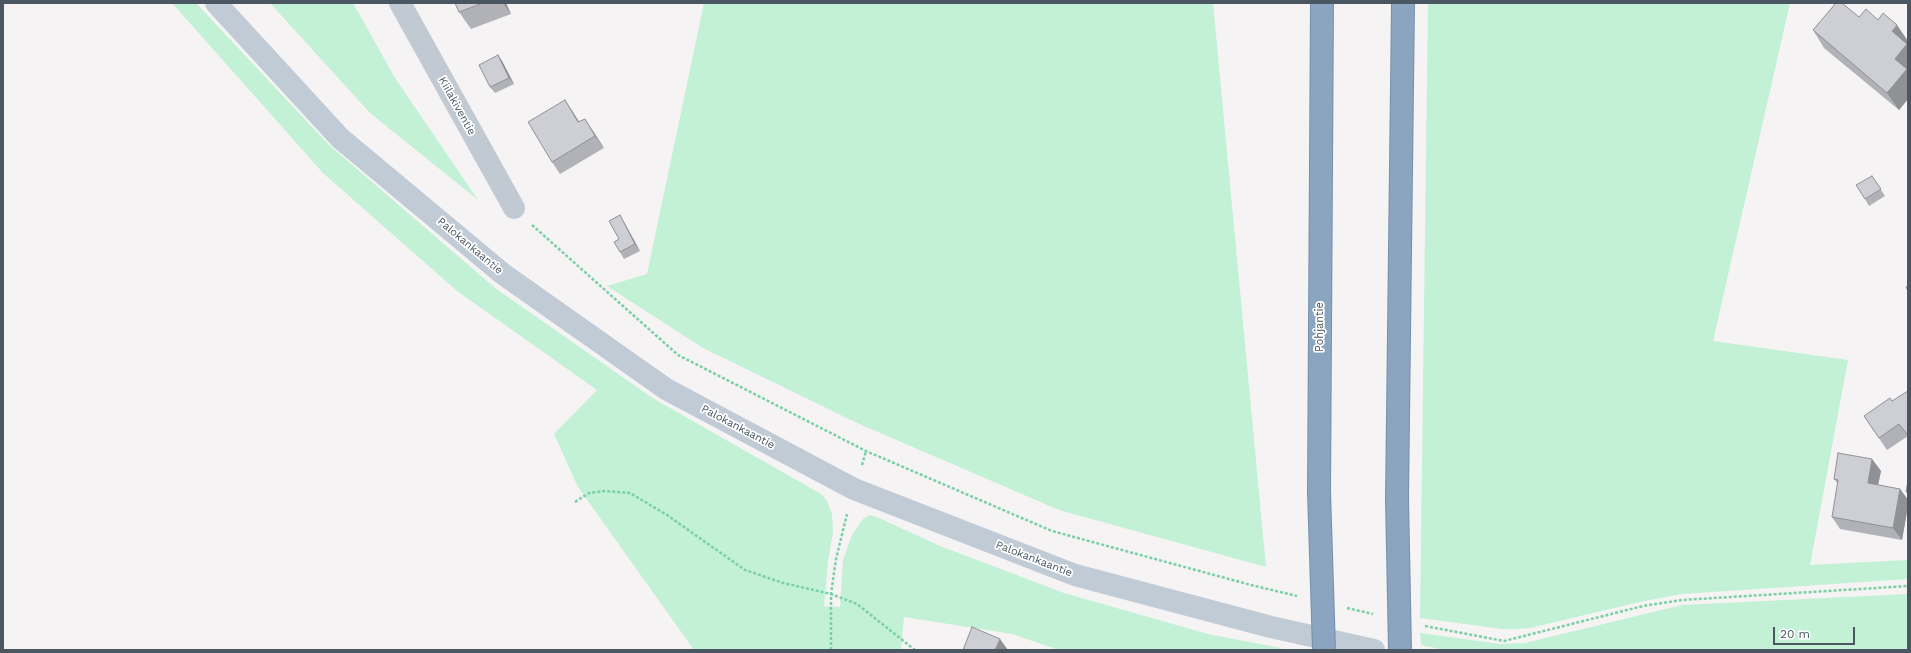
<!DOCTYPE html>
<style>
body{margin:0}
#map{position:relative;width:1911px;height:653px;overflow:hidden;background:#f5f3f3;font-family:"Work Sans",sans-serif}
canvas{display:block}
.frame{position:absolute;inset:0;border:4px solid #4a5661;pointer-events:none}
.scale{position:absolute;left:1773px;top:627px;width:82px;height:18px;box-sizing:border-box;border:2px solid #4a5661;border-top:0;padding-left:5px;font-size:12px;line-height:14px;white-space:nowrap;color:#4a5661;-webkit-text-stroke:3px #fff;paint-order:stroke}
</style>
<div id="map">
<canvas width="1911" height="653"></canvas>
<div class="frame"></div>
<div class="scale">20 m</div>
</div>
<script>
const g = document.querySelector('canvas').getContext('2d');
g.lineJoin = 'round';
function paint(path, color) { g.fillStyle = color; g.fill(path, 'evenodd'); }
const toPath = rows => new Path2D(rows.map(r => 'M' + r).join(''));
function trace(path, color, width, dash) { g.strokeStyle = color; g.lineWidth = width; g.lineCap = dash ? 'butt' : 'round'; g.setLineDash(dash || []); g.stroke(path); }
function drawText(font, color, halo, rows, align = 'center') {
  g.font = font + ' "Work Sans",sans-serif'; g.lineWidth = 3.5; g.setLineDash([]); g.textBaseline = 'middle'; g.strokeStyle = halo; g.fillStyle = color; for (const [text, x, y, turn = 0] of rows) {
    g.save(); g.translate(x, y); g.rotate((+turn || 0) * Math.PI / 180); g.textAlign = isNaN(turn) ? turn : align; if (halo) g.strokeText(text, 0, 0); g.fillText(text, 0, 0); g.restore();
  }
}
const green = toPath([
 [172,3,196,3,328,144,495,288,654,399,821,494,827,501,832,514,833,532,828,561,824,606,840,607,843,560,852,535,863,519,870,515,877,517,940,546,1064,593,1208,634,1281,648,1281,650,1059,650,1012,634,904,617,901,650,694,650,578,487,554,434,597,390,457,291,323,173],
 [270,3,353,3,395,78,478,200,370,113],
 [704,3,1213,3,1266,567,1059,510,857,423,703,348,607,286,647,274],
 [1428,3,1790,3,1713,341,1848,360,1810,565,1908,560,1908,579,1682,594,1644,601,1530,628,1518,629,1502,629,1420,618],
 [1908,594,1908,650,1445,650,1421,645,1420,633,1500,644,1525,643,1682,605]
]);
const path = toPath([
 [532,225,678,355,866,451,1052,531,1251,585,1297,596],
 [862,465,866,451],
 [575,502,589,493,605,491,630,493,667,515,745,570,783,583,831,594,857,604,915,650],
 [1347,608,1373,614],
 [1425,626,1504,641,1643,606,1682,600,1908,586],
 [831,650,831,594,836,559,847,514]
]);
const minor = toPath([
 [400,3,514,208]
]);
const secondary = toPath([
 [216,3,340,138,503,274,666,389,854,489,1075,575,1271,627,1374,650]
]);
const motorway = toPath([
 [1319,491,1322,3],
 [1397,499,1403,3]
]);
const motorwayBridge = toPath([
 [1319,491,1324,650],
 [1397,499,1400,650]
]);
const wall = toPath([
 [455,3,506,3,511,14,471,29,459,12],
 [1859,17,1908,45,1908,99,1899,110,1824,48,1813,30],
 [498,55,502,61,514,84,495,93,490,87],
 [565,100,579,122,593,131,604,148,560,174,552,162],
 [1872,176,1885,196,1869,206,1865,199],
 [624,222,640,251,624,259,620,252,619,239],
 [1892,401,1908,436,1887,450,1864,416],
 [1872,459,1881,471,1878,485,1900,489,1908,500,1908,506,1902,540,1840,529,1832,517,1838,484,1834,479]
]);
const shadedWall = toPath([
 [503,3,506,3,511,14],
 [1897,25,1908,41,1908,99,1899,110,1887,93,1895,59,1892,31],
 [498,55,502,61,514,84,509,78],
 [565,100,573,112,587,135,578,122],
 [585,119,593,131,604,148,595,136],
 [620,215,624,222,640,251,635,244],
 [1872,459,1881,471,1876,495,1868,483],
 [1900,489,1908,500,1908,506,1902,540,1893,528],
 [1000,639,1008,650,995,650]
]);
const building = toPath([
 [455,3,483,3,459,12,455,3],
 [1836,3,1842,3,1859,17,1866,9,1878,20,1883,13,1897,25,1892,31,1907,44,1895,59,1907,69,1887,93,1813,30,1836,3],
 [498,55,509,78,490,87,479,65,498,55],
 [565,100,578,122,585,119,595,136,552,162,528,122,565,100],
 [1872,176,1881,189,1865,199,1856,185,1872,176],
 [620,215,635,244,620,252,614,242,619,239,609,221,620,215],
 [1908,286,1908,291,1906,287,1908,286],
 [1908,391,1908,435,1899,424,1879,438,1864,416,1890,398,1892,401,1908,391],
 [1838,453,1872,459,1868,483,1900,489,1893,528,1832,517,1838,480,1834,479,1838,453],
 [1908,481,1908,492,1906,492,1908,481],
 [972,627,1000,639,995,650,963,650,972,627]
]);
const streetNames = [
 ["Kiilakiventie",457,106,61],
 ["Palokankaantie",470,246,40],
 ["Pohjantie",1320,327,-90],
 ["Palokankaantie",738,427,28],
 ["Palokankaantie",1034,559,21]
];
paint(green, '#c3f1d5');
trace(motorway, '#7690ad', 24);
trace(path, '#7ad0a6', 2.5, [3, 2]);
trace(minor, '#c1cad2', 22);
trace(secondary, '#c1cbd6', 22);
trace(motorway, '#8ba5c1', 22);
trace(motorwayBridge, '#7690ad', 24, []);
trace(motorwayBridge, '#8ba5c1', 22);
paint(wall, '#b0b2b7');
paint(shadedWall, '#909195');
paint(building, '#cdcfd5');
trace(building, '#909195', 1);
drawText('11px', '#4a5661', '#fff', streetNames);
</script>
